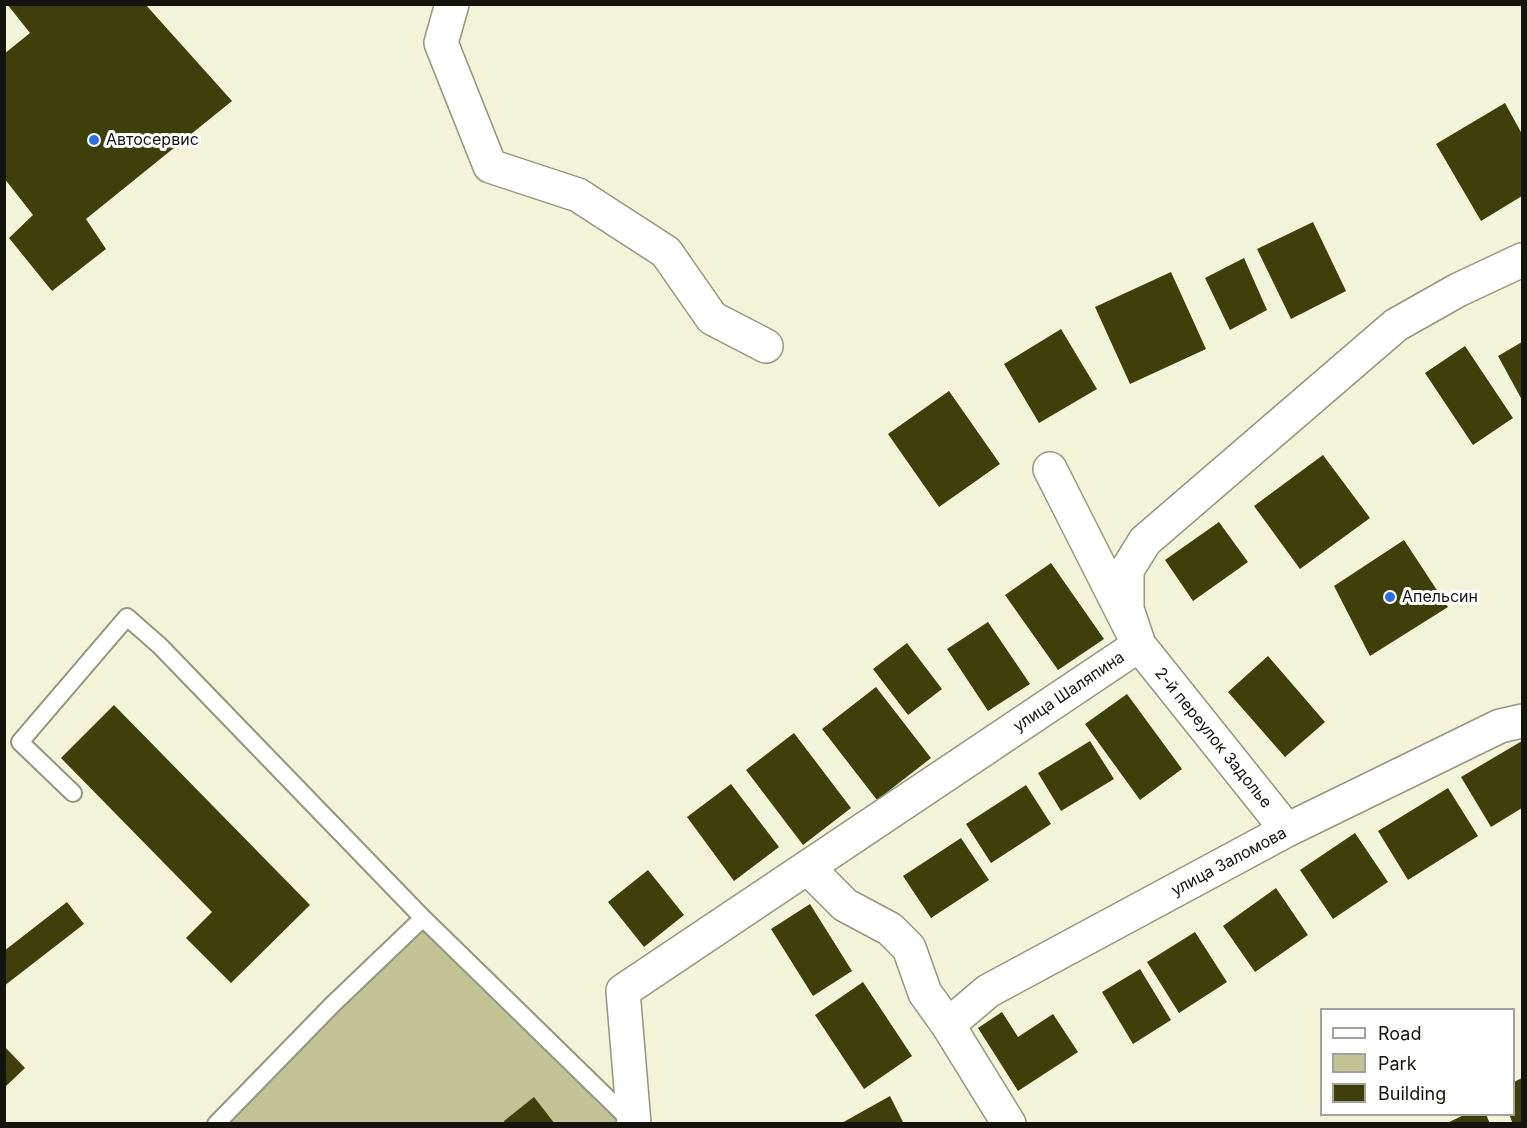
<!DOCTYPE html>
<meta charset="utf-8">
<style>
body{margin:0}
#map{position:relative;width:1527px;height:1128px;overflow:hidden;background:#f2f3d9;font-family:Inter,sans-serif}
canvas{display:block}
.frame{position:absolute;inset:0;border:6px solid #14140c;pointer-events:none}
.legend{position:absolute;left:1320px;top:1008px;width:195px;height:108px;box-sizing:border-box;background:#fff;border:2px solid #a1a19e;margin:0;padding:8px 10px;list-style:none;font-size:18px;color:#14140c}
.legend li{display:flex;align-items:center;gap:12px;height:30px}
.legend b{width:30px;border:2px solid #a1a19e}
</style>
<div id="map">
<canvas width="1527" height="1128"></canvas>
<div class="frame"></div>
<ul class="legend">
<li><b style="height:8px;background:#fff"></b>Road</li>
<li><b style="height:16px;background:#c1c394"></b>Park</li>
<li><b style="height:16px;background:#3f3f09"></b>Building</li>
</ul>
</div>
<script>
const g = document.querySelector('canvas').getContext('2d');
g.lineJoin = 'round';
function paint(path, color) { g.fillStyle = color; g.fill(path, 'evenodd'); }
const toPath = rows => new Path2D(rows.map(r => 'M' + r).join(''));
function trace(path, color, width, dash) { g.strokeStyle = color; g.lineWidth = width; g.lineCap = dash ? 'butt' : 'round'; g.setLineDash(dash || []); g.stroke(path); }
function drawText(font, color, halo, rows, align = 'center') {
  g.font = font + ' Inter,sans-serif'; g.lineWidth = 6; g.setLineDash([]); g.textBaseline = 'middle'; g.strokeStyle = halo; g.fillStyle = color; for (const [text, x, y, turn = 0] of rows) {
    g.save(); g.translate(x, y); g.rotate((+turn || 0) * Math.PI / 180); g.textAlign = isNaN(turn) ? turn : align; if (halo) g.strokeText(text, 0, 0); g.fillText(text, 0, 0); g.restore();
  }
}
const green = toPath([
 [423,918,634,1124,216,1124]
]);
const building = toPath([
 [7,4,145,4,232,101,86,219,106,249,52,291,9,238,33,215,4,178,4,54,30,33],
 [1505,103,1522,134,1522,196,1481,221,1436,144],
 [1313,222,1346,291,1291,319,1257,249],
 [1244,258,1267,310,1230,330,1205,278],
 [1171,272,1206,349,1130,384,1095,307],
 [1061,329,1097,389,1039,423,1004,364],
 [1522,342,1522,400,1498,356],
 [1465,346,1513,418,1473,445,1425,373],
 [949,391,1000,464,939,507,888,434],
 [1323,455,1370,518,1300,569,1254,506],
 [1219,522,1248,562,1193,601,1165,560],
 [1404,540,1448,607,1370,656,1334,586],
 [1051,563,1104,639,1058,670,1005,595],
 [988,622,1030,684,988,711,947,649],
 [907,643,942,689,908,715,873,669],
 [1268,656,1325,722,1285,757,1228,692],
 [876,687,931,758,877,800,822,729],
 [1127,694,1182,769,1140,800,1085,724],
 [114,705,310,905,231,983,186,938,212,912,61,758],
 [794,733,851,808,803,845,746,770],
 [1090,741,1114,779,1061,811,1038,773],
 [1522,741,1522,808,1491,827,1461,777],
 [731,784,779,847,734,881,687,817],
 [1026,785,1051,824,991,863,966,824],
 [1448,788,1478,836,1408,880,1378,831],
 [1355,833,1388,882,1333,919,1300,870],
 [961,838,989,880,931,918,903,876],
 [648,870,684,915,644,947,608,902],
 [1276,888,1308,935,1255,972,1223,926],
 [67,902,84,924,4,986,4,951],
 [810,904,852,971,813,996,771,929],
 [1195,932,1227,982,1179,1013,1147,962],
 [1140,969,1171,1020,1133,1044,1102,992],
 [863,982,912,1056,864,1089,815,1015],
 [1002,1012,1018,1037,1053,1014,1078,1052,1018,1091,978,1028],
 [4,1046,25,1068,4,1088],
 [1522,1078,1522,1124,1513,1124,1509,1114,1514,1114,1514,1082],
 [890,1096,904,1124,840,1124],
 [534,1097,555,1124,505,1124,504,1121],
 [1466,1114,1486,1114,1490,1124,1445,1124]
]);
const lane = toPath([
 [73,793,20,742,127,617,160,646,423,918,632,1122],
 [216,1124,333,1004,423,918]
]);
const street = toPath([
 [452,4,441,43,490,166,578,195,666,252,712,318,766,346],
 [1050,469,1139,645,1287,830],
 [808,868,845,905,890,929,909,948,925,993,948,1025,1009,1124],
 [948,1025,988,991,1287,830,1500,726,1522,721],
 [634,1124,623,991,1139,645,1127,609,1127,570,1145,541,1396,325,1458,290,1522,260]
]);
const markers = [
 [94,140,6,"#2a6fdc"],
 [1390,597,6,"#2a6fdc"]
];
const poiNames = [
 ["Автосервис",106,140],
 ["Апельсин",1402,597]
];
const streetNames = [
 ["улица Шаляпина",1069,692,-34],
 ["2-й переулок Задолье",1213,738,51],
 ["улица Заломова",1229,862,-28]
];
paint(green, '#c1c394');
paint(building, '#3f3f09');
trace(lane, '#95967e', 20);
trace(street, '#95967e', 36);
trace(lane, '#fff', 16);
trace(street, '#fff', 33);
for (const [x, y, r, color] of markers) { const dot = new Path2D(); dot.arc(x, y, r, 0, 2 * Math.PI); g.fillStyle = color; g.fill(dot); trace(dot, '#fff', 2); }
drawText('16px', '#14140c', '#fff', poiNames, 'left');
drawText('16px', '#14140c', '#fff', streetNames);
</script>
